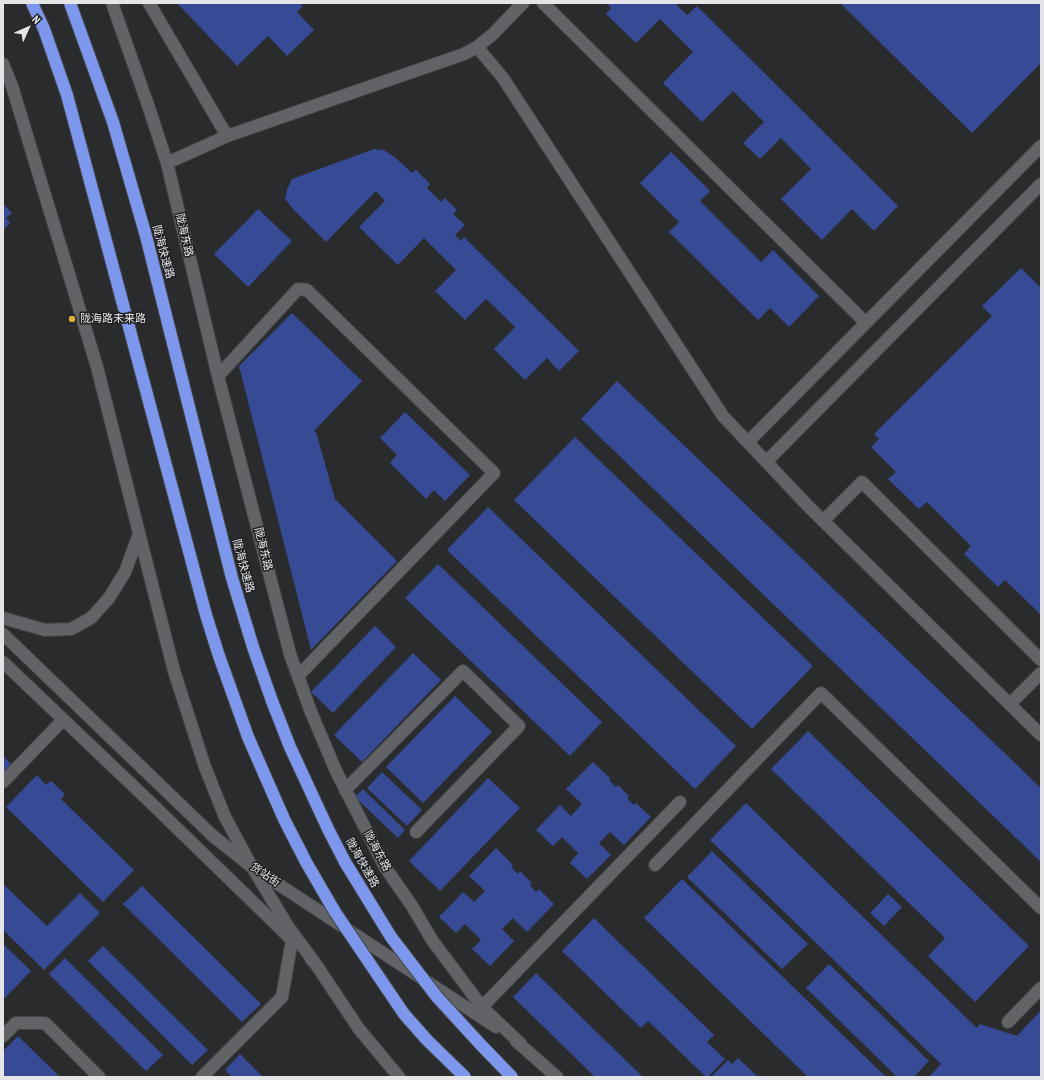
<!DOCTYPE html>
<meta charset="utf-8">
<style>
body{margin:0}
#map{position:relative;width:1044px;height:1080px;overflow:hidden;background:#292b2d;font-family:"PT Sans Narrow",sans-serif}
canvas{display:block}
.frame{position:absolute;inset:0;border:4px solid #e5e5e7;pointer-events:none}
.north{position:absolute;left:8px;top:8px;width:40px;height:40px;-webkit-text-stroke:3px #202124;paint-order:stroke;rotate:45deg;font-size:11px;font-weight:700;line-height:16px;text-align:center;color:#e5e5e7}
.north::after{content:'';display:block;margin:auto;width:14px;height:18px;background:#e5e5e7;clip-path:polygon(50% 0,100% 100%,50% 72%,0 100%)}
</style>
<div id="map">
<canvas width="1044" height="1080"></canvas>
<div class="frame"></div>
<div class="north">N</div>
</div>
<script>
const g = document.querySelector('canvas').getContext('2d');
g.lineJoin = 'round';
function paint(path, color) { g.fillStyle = color; g.fill(path, 'evenodd'); }
const toPath = rows => new Path2D(rows.map(r => 'M' + r).join(''));
function trace(path, color, width, dash) { g.strokeStyle = color; g.lineWidth = width; g.lineCap = dash ? 'butt' : 'round'; g.setLineDash(dash || []); g.stroke(path); }
function drawText(font, color, halo, rows, align = 'center') {
  g.font = font + ' "PT Sans Narrow","Noto Sans SC",sans-serif'; g.lineWidth = 3; g.setLineDash([]); g.textBaseline = 'middle'; g.strokeStyle = halo; g.fillStyle = color; for (const [text, x, y, turn = 0] of rows) {
    g.save(); g.translate(x, y); g.rotate((+turn || 0) * Math.PI / 180); g.textAlign = isNaN(turn) ? turn : align; if (halo) g.strokeText(text, 0, 0); g.fillText(text, 0, 0); g.restore();
  }
}
const building = toPath([
 [177,3,303,3,301,5,302,7,297,12,314,30,287,56,268,36,237,66],
 [607,3,675,3,687,15,697,6,898,206,874,231,852,209,822,240,781,199,811,169,781,138,760,159,743,143,764,122,733,91,702,122,663,83,693,52,660,19,636,43,606,14,611,8],
 [840,3,1041,3,1041,63,972,133],
 [374,149,384,150,396,158,412,173,416,170,430,184,427,188,441,202,445,198,457,210,453,214,465,225,455,235,461,241,464,237,579,351,559,371,547,358,525,380,494,349,515,327,486,299,465,320,435,291,456,270,424,238,398,265,359,227,385,201,376,191,326,242,294,210,285,199,287,190,292,179],
 [671,152,710,191,700,201,761,262,773,250,819,296,789,327,770,308,758,320,669,232,679,222,640,183],
 [3,204,12,213,6,218,10,223,3,230],
 [258,209,292,241,248,287,214,254],
 [1021,268,1041,288,1041,615,1005,580,998,587,964,554,971,546,927,502,919,509,888,479,896,472,871,447,879,439,874,434,992,316,982,306],
 [292,313,362,381,314,431,316,432,335,499,397,561,311,650,239,366],
 [617,381,1041,788,1041,862,581,419],
 [405,412,470,475,445,501,434,490,426,499,390,463,397,455,380,438],
 [575,437,813,666,752,729,514,500],
 [488,507,736,746,695,789,447,550],
 [438,564,602,722,570,756,405,598],
 [375,626,396,647,333,713,311,692],
 [413,653,441,680,362,762,334,735],
 [455,696,492,732,423,803,386,767],
 [808,731,1029,946,975,1002,928,956,945,938,771,769],
 [3,756,12,765,3,774],
 [593,762,610,778,609,780,616,787,618,785,629,796,627,798,634,805,636,803,651,817,624,845,610,832,599,843,611,855,587,879,570,863,578,853,562,837,553,846,536,830,560,805,571,816,582,804,566,789],
 [382,772,422,810,407,826,367,788],
 [37,775,46,785,51,781,65,794,61,799,134,870,103,902,6,807],
 [488,778,520,808,440,891,409,861],
 [363,789,405,830,398,838,355,797],
 [746,803,977,1028,980,1024,1017,1036,1041,1010,1041,1077,929,1077,941,1064,710,840],
 [496,848,513,865,511,867,518,874,520,871,532,883,530,885,536,892,539,889,554,904,527,932,513,918,502,929,514,941,490,966,472,949,481,940,465,924,456,933,439,917,463,892,474,902,485,891,469,876],
 [712,851,808,944,782,969,687,877],
 [682,879,886,1077,808,1077,644,918],
 [3,884,47,926,80,893,100,913,44,970,3,930],
 [142,886,261,1004,242,1022,123,904],
 [888,894,902,907,884,926,870,913],
 [594,918,714,1035,707,1042,725,1059,708,1077,706,1077,648,1021,641,1028,562,951],
 [3,944,31,971,3,1000],
 [103,946,208,1050,192,1065,88,961],
 [65,958,163,1055,146,1071,49,974],
 [829,964,929,1061,914,1077,897,1077,806,988],
 [536,973,643,1077,595,1077,513,997],
 [18,1036,60,1077,3,1077,3,1051],
 [240,1054,263,1077,232,1077,225,1070],
 [738,1058,758,1077,711,1077,728,1060,732,1064]
]);
const minor = toPath([
 [112,3,148,105,167,163,218,376,290,654,311,712,336,771,385,867,412,906,432,940,482,1007,521,1044],
 [149,3,227,136],
 [543,3,866,323],
 [477,47,503,78,723,416,808,506,1041,735],
 [3,64,12,86,97,367,174,671,205,767,225,817,252,867,289,928,315,963],
 [167,163,227,136,464,54,477,47,493,34,523,3],
 [218,376,298,289,307,290,494,473,298,676],
 [748,442,1041,146],
 [766,462,1041,184],
 [823,521,862,482,1041,660],
 [3,618,45,630,71,629,91,618,109,598,125,572,139,534],
 [3,634,213,836,252,867,496,1027],
 [3,662,150,802,289,937],
 [1010,704,1041,673],
 [3,782,63,720],
 [345,790,463,671,519,726,416,832],
 [655,865,821,693,1041,908],
 [311,959,315,963,359,1029,399,1077],
 [482,1007,680,802],
 [1008,1022,1041,988],
 [3,1036,16,1023,45,1023,99,1077],
 [516,1041,557,1077],
 [202,1077,282,997,292,940]
]);
const highwayBridge = toPath([
 [32,3,44,29,67,95,206,615,219,656,248,737,284,819,306,862,335,912,404,1014,427,1040,465,1077],
 [70,3,113,122,146,236,232,578,253,647,272,701,290,747,328,829,345,862,391,937,437,997,481,1045,512,1077]
]);
const markers = [
 [72,319,4,"#e0b034"]
];
const streetNames = [
 ["陇海东路",184,235,77],
 ["陇海快速路",163,252,75],
 ["陇海东路",263,549,76],
 ["陇海快速路",243,566,75],
 ["陇海东路",377,851,61],
 ["陇海快速路",362,863,60],
 ["货站街",265,875,34]
];
const poiNames = [
 ["陇海路未来路",80,319]
];
paint(building, '#364a95');
trace(minor, '#454548', 14);
trace(minor, '#626366', 12);
trace(highwayBridge, '#454548', 14, []);
trace(highwayBridge, '#7c97eb', 12);
for (const [x, y, r, color] of markers) { const dot = new Path2D(); dot.arc(x, y, r, 0, 2 * Math.PI); g.fillStyle = color; g.fill(dot); trace(dot, '#202124', 1.5); }
drawText('11px', '#e5e5e7', '#202124', streetNames);
drawText('11px', '#e5e5e7', '#202124', poiNames, 'left');
</script>
